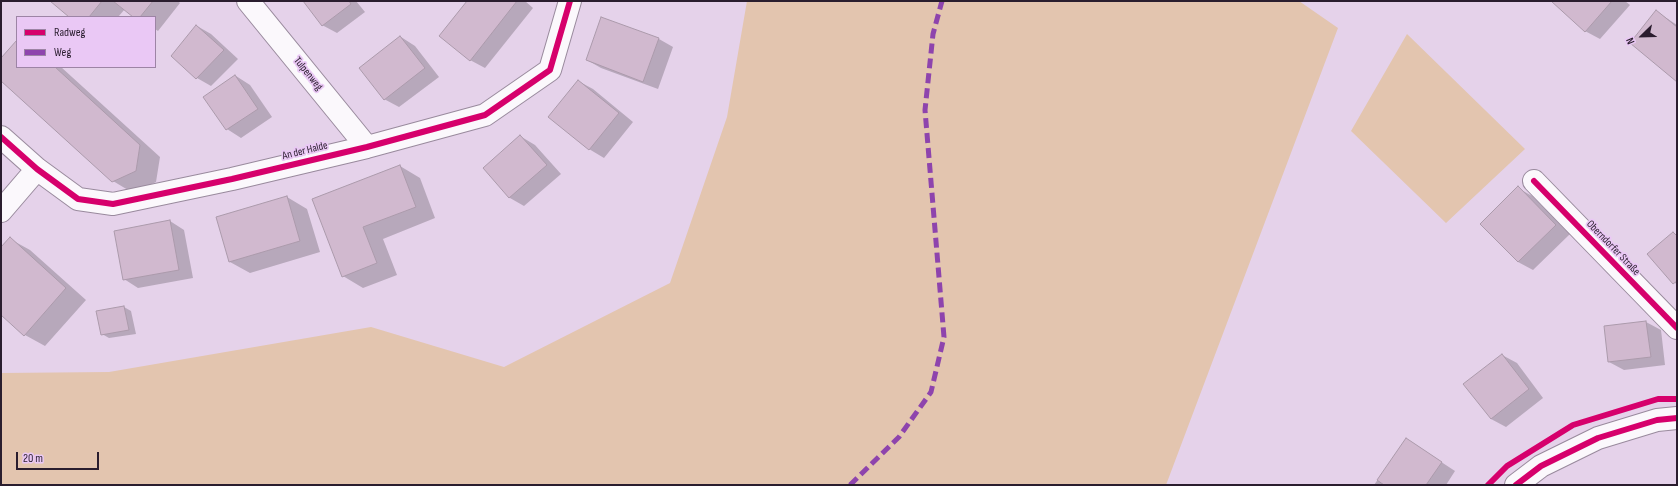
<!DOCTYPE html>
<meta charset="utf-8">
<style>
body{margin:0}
#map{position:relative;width:1678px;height:486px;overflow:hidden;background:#e5d2ea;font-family:"Sofia Sans Condensed",sans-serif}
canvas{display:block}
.frame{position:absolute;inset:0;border:2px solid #2a1d2e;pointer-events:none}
.legend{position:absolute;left:16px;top:16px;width:140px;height:52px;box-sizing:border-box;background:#eac8f5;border:1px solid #9d84a5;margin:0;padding:5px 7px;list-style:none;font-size:12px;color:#2a1d2e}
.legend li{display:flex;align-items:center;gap:8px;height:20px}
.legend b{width:20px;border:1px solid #9d84a5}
.north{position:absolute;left:1622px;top:16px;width:40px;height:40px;-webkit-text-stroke:3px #eac8f5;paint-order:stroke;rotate:247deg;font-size:11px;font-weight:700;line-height:16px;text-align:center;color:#2a1d2e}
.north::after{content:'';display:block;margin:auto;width:14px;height:18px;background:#2a1d2e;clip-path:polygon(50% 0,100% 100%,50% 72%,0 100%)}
.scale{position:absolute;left:16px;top:452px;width:83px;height:18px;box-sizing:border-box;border:2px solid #2a1d2e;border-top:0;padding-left:5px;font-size:12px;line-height:14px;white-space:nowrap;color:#2a1d2e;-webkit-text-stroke:3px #eac8f5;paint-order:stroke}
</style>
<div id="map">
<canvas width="1678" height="486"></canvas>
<div class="frame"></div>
<ul class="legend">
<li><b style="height:5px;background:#d6006c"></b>Radweg</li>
<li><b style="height:5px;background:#8e44ad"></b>Weg</li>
</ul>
<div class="north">N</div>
<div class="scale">20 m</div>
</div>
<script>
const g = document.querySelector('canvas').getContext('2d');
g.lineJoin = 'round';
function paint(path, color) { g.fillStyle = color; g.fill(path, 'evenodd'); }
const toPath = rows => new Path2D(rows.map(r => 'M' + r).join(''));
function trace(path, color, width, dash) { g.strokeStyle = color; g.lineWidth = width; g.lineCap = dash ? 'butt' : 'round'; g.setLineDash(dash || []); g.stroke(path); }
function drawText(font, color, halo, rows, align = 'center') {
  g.font = font + ' "Sofia Sans Condensed",sans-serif'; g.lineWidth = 3.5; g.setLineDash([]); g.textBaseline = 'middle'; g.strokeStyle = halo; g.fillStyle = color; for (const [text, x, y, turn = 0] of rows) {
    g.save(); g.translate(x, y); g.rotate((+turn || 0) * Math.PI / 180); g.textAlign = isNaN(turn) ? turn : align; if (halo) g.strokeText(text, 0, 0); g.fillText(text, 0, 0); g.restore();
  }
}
const green = toPath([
 [747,1,1299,1,1338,28,1166,485,1,485,1,373,109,372,371,327,504,367,670,283,727,117],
 [1407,34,1525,149,1446,223,1351,131]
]);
const shadow = toPath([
 [52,1,178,1,180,3,158,31,155,29,155,17,135,17,125,9,118,17,71,17],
 [304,1,356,1,365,12,337,33,322,25],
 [468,1,525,1,533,8,485,68,470,60],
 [1552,1,1625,1,1630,5,1600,39,1585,31],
 [1656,11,1677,25,1677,80],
 [602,18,659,39,673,47,658,89,601,68,587,60],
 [197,26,211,34,238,59,211,86,197,78],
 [401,37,415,46,439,77,399,107,384,99],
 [17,41,17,67,61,67,160,157,156,182,133,193,113,181,1,80,1,59],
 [236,76,250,85,272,117,241,138,227,129],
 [578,81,593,89,633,122,604,158,589,149],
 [520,136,535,145,561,174,524,206,510,198,484,168],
 [400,166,420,178,435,218,383,239,397,275,363,288,343,276,313,200],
 [1518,188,1532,196,1570,234,1533,270,1518,262,1481,224],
 [287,197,307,209,320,252,250,273,230,262],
 [170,221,184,230,193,278,138,288,124,279],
 [1673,233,1677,235,1677,285,1649,254],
 [10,239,30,250,86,300,45,346,25,335,1,314,1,249],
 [124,307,131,311,136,334,109,338,102,334],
 [1646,322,1661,330,1665,365,1624,370,1609,362],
 [1502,355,1517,363,1543,398,1506,427,1491,419],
 [1406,439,1455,471,1446,485,1374,485]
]);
const building = toPath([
 [50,1,102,1,89,17,69,17,50,1],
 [113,1,153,1,140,17,133,17,113,1],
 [303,1,349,1,351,4,322,26,303,1],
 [467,1,517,1,470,61,439,36,467,1],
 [1551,1,1612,1,1585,32,1551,1],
 [1656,10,1677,27,1677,82,1630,43,1656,10],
 [601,17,659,38,643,82,586,60,601,17],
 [196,25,224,50,196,79,171,56,196,25],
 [400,36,425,68,384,100,359,68,400,36],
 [17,40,17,67,55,67,140,145,136,171,112,182,1,81,1,58,17,40],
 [235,75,258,109,226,130,203,97,235,75],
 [578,80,619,113,589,150,548,117,578,80],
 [520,135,547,165,509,198,483,168,520,135],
 [400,165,416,207,363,227,377,263,342,277,312,199,400,165],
 [1518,186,1556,225,1518,262,1480,224,1518,186],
 [287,196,300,241,229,262,216,217,287,196],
 [170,220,179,270,123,280,114,231,170,220],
 [1673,232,1677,236,1677,281,1673,284,1647,254,1673,232],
 [10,237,66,288,24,336,1,315,1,247,10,237],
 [124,306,129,330,101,335,96,311,124,306],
 [1646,321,1651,357,1608,362,1604,326,1646,321],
 [1502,354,1529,389,1491,419,1463,384,1502,354],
 [1406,438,1442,462,1426,485,1384,485,1377,480,1406,438]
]);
const minor = toPath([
 [248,1,367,147],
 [1,137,37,169,78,199,113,204,232,179,367,147,485,115,550,70,570,1],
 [1534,181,1677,328],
 [1,211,37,169],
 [1516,485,1541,466,1598,438,1657,420,1677,418]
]);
const quiet = toPath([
 [850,485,899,437,931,392,944,337,925,110,933,34,942,1]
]);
const cycleway = toPath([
 [1,137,37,169,78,199,113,204,232,179,367,147,485,115,550,70,570,1],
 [1534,181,1677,328],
 [1488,485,1507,466,1573,425,1658,399,1677,399],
 [1516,485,1541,466,1598,438,1657,420,1677,418]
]);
const streetNames = [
 ["Tulpenweg",308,74,51],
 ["An der Halde",305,151,-14],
 ["Oberndorfer Straße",1613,248,46]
];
paint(green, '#e3c5af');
paint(shadow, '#0003');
paint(building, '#d1b9cf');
trace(building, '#ab9aab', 1);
trace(minor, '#998a9d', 24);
trace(minor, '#fbf8fc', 22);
trace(quiet, '#8e44ad', 5, [10, 5]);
trace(cycleway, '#d6006c', 6);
drawText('11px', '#2a1d2e', '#eac8f5', streetNames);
</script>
